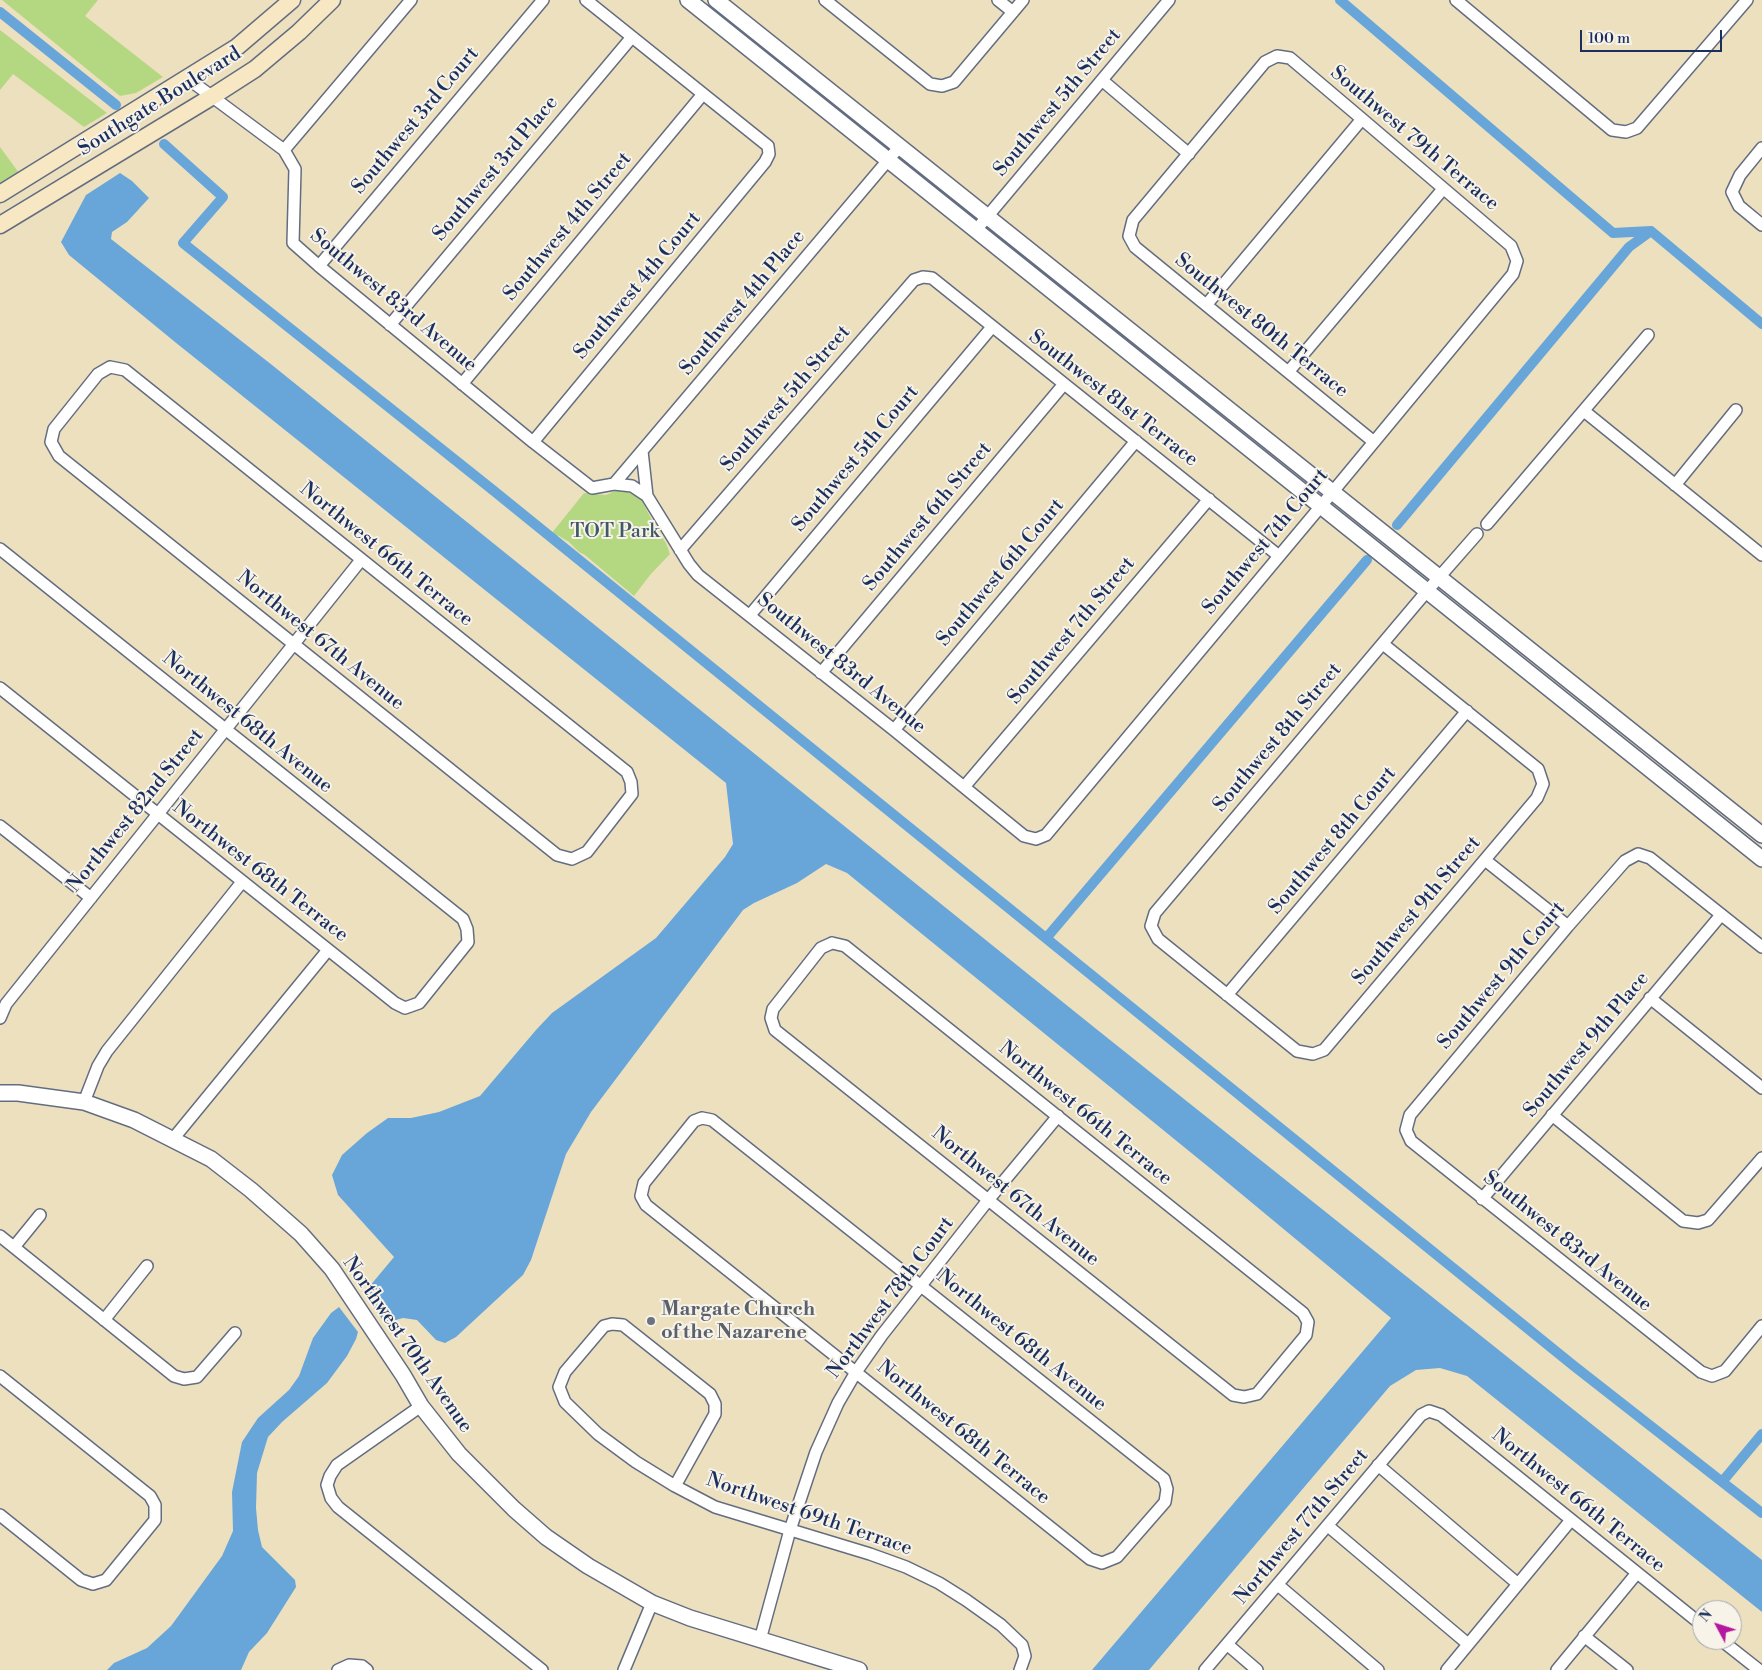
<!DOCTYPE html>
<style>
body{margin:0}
#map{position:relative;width:1762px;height:1670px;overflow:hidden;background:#ece0bf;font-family:"Libre Bodoni",serif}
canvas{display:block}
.north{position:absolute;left:1692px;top:1600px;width:50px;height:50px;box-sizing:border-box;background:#f7f3e8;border:1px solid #9fa5b1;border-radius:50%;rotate:310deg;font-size:14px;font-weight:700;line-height:20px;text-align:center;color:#1b2f5e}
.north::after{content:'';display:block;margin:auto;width:18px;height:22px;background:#b5179e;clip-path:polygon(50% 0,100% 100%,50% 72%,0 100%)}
.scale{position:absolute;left:1580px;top:30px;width:142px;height:22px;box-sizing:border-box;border:2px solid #1b2f5e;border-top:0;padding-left:6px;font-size:15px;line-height:18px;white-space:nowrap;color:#1b2f5e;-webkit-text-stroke:4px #f7f3e8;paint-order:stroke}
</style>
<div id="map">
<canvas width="1762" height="1670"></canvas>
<div class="north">N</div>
<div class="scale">100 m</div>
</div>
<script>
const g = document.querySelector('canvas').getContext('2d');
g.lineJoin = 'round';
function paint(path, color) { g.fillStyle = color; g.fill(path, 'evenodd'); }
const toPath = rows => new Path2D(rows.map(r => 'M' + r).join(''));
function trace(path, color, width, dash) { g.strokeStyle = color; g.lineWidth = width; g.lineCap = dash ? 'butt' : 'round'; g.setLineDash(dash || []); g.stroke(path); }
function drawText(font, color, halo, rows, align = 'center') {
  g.font = font + ' "Libre Bodoni",serif'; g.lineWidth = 4; g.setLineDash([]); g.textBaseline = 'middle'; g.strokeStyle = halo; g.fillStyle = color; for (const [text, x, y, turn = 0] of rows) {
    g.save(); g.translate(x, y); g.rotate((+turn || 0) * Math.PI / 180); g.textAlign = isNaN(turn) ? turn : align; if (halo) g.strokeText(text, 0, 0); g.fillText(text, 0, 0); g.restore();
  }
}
const green = toPath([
 [2,0,98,0,85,16,163,77,136,93,120,96],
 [0,30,107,113,84,127,13,74,0,90],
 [0,147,19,173,0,185],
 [619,489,640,497,657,530,666,543,670,554,650,575,634,596,585,555,579,552,569,542,559,536,551,534,584,493,606,495]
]);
const water = toPath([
 [120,173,132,181,149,198,127,222,112,232,111,239,272,365,1095,1028,1762,1560,1762,1612,1467,1376,1440,1368,1416,1370,1390,1386,1149,1670,1092,1670,1391,1318,1216,1173,847,873,826,864,797,883,754,903,743,910,591,1112,566,1154,531,1260,523,1275,456,1337,445,1343,436,1340,417,1320,403,1318,385,1323,364,1293,394,1257,338,1195,332,1175,342,1155,367,1133,388,1118,411,1118,439,1112,480,1096,536,1030,552,1013,656,938,725,857,733,844,726,783,175,342,69,255,61,242,86,195],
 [339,1307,358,1332,356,1339,347,1356,327,1383,282,1422,268,1437,257,1473,256,1508,258,1530,262,1547,295,1580,296,1587,267,1633,249,1652,241,1670,107,1670,114,1663,147,1648,171,1626,222,1556,233,1531,232,1492,242,1442,258,1418,289,1390,299,1376,313,1338,331,1313]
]);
const canal = toPath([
 [1340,0,1613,233,1651,231,1762,324],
 [0,12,116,105],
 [164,144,223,197,183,243,494,491,1574,1366,1762,1513],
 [1397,525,1629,247,1651,231],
 [1048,936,1367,560],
 [1722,1482,1762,1434]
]);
const minor = toPath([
 [825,0,930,84,942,86,954,82,1023,0],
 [998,0,1013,12],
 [1456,0,1612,130,1626,132,1637,128,1747,0],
 [187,78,284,150,295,169,293,243,319,266,533,442,592,488,614,484,632,486,647,496],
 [1103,81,1189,154],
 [1762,148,1740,175,1732,192,1739,206,1762,225],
 [284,150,411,0],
 [976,230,1169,0],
 [319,266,543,0],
 [1207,304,1362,119],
 [390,325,632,37],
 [110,367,125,370,627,772,631,782,632,794,587,852,572,859,557,855,59,456,51,442,54,429,98,374,110,367],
 [1289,371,1443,189],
 [462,384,703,94],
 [1584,411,1762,555],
 [533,442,765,162,769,154,768,146,586,0],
 [642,451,647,496,689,564,698,575,894,730,1024,836,1036,839,1046,835,1321,506,1513,274,1517,261,1511,246,1362,119,1290,58,1277,56,1265,62,1133,220,1129,236,1135,247,1374,442],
 [614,484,900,146],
 [1675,485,1736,410],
 [1487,524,1648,335],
 [0,549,463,919,467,929,468,942,419,1003,405,1008,395,1003,0,688],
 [680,550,914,280,923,277,932,278,1279,556],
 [750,615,992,327],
 [1383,644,1538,769,1543,784,1537,798,1324,1050,1313,1054,1297,1051,1158,939,1151,926,1155,913,1427,591,1477,534],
 [821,673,1064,384],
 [894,730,1136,441],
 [964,787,1209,499],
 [0,826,91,898],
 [1485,860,1568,926],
 [832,943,845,946,1303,1313,1308,1322,1306,1335,1257,1394,1244,1397,1233,1395,775,1030,771,1018,773,1009,821,948,832,943],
 [1762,947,1650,858,1638,854,1625,861,1568,926,1410,1115,1406,1130,1411,1141,1701,1372,1712,1376,1725,1371,1762,1326],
 [1227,995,1467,711],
 [1650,998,1762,1088],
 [0,1018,6,1004,361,560],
 [84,1102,98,1066,107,1051,242,882],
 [1552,1115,1683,1221,1698,1223,1708,1220,1762,1158],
 [702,1118,712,1120,1164,1479,1167,1489,1165,1502,1117,1557,1102,1563,1090,1559,646,1205,641,1196,644,1183,694,1121,702,1118],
 [173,1139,328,950],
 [1482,1199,1721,915],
 [0,1236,174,1376,184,1379,197,1377,235,1333],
 [14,1247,40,1215],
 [104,1320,147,1266],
 [0,1376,150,1496,155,1505,155,1520,106,1580,93,1584,81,1580,0,1515],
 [421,1406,337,1465,330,1476,327,1485,331,1498,338,1507,542,1670],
 [1378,1465,1518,1584],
 [675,1486,715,1414,715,1404,710,1394,623,1325,612,1324,604,1326,565,1372,559,1387,565,1402,598,1434,636,1462,675,1486,715,1507,870,1554,906,1567,939,1583,966,1600,1001,1625,1022,1645,1025,1656,1020,1670],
 [1328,1526,1468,1644],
 [1278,1585,1378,1670],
 [1584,1636,1627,1670],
 [760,1640,790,1530,816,1452,838,1403,856,1372,882,1335,989,1199,1058,1116],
 [1721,1640,1759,1670],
 [1228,1645,1257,1670],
 [338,1670,349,1665,362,1666,367,1670],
 [624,1670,652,1603],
 [1205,1670,1421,1415,1429,1411,1441,1415,1702,1625],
 [1447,1670,1571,1520],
 [1557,1670,1637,1573]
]);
const tertiary = toPath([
 [688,0,1762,859],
 [716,0,1762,835],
 [0,1093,18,1093,84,1102,134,1120,211,1159,251,1190,301,1234,332,1269,403,1375,421,1406,459,1454,514,1509,546,1537,588,1566,652,1603,690,1618,859,1670]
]);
const secondary = toPath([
 [0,194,237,47,292,0],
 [0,225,213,96,255,69,299,32,332,0]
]);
const markers = [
 [651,1321,5,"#6b7280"]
];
const streetNames = [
 ["Southgate Boulevard",160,102,-32],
 ["Southwest 5th Street",1058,103,-50],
 ["Southwest 3rd Court",416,121,-50],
 ["Southwest 79th Terrace",1414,139,40],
 ["Southwest 3rd Place",496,169,-50],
 ["Southwest 4th Street",568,227,-50],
 ["Southwest 4th Court",638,286,-50],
 ["Southwest 83rd Avenue",393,301,40],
 ["Southwest 4th Place",743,303,-50],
 ["Southwest 80th Terrace",1261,326,39],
 ["Southwest 5th Street",786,399,-49],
 ["Southwest 81st Terrace",1113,399,38],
 ["Southwest 5th Court",856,459,-50],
 ["Southwest 6th Street",928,517,-50],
 ["Southwest 7th Court",1266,542,-50],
 ["Northwest 66th Terrace",386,555,39],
 ["Southwest 6th Court",1001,573,-50],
 ["Southwest 7th Street",1072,631,-50],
 ["Northwest 67th Avenue",320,641,39],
 ["Southwest 83rd Avenue",841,664,39],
 ["Northwest 68th Avenue",247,723,39],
 ["Southwest 8th Street",1278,738,-50],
 ["Northwest 82nd Street",136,811,-51],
 ["Southwest 8th Court",1333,841,-50],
 ["Northwest 68th Terrace",260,872,38],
 ["Southwest 9th Street",1417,911,-50],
 ["Southwest 9th Court",1502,976,-50],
 ["Southwest 9th Place",1587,1045,-50],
 ["Northwest 66th Terrace",1085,1114,39],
 ["Northwest 67th Avenue",1015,1197,39],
 ["Southwest 83rd Avenue",1567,1242,39],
 ["Northwest 78th Court",891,1298,-53],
 ["Northwest 68th Avenue",1021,1341,39],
 ["Northwest 70th Avenue",407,1345,55],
 ["Northwest 68th Terrace",963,1433,39],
 ["Northwest 66th Terrace",1578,1501,39],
 ["Northwest 69th Terrace",809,1515,19],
 ["Northwest 77th Street",1302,1527,-50]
];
const parkNames = [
 ["TOT Park",615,532]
];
const worshipNames = [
 ["Margate Church",661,1310],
 ["of the Nazarene",661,1333]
];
paint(green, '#b4d881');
paint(water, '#68a6da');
trace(canal, '#68a6da', 10);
trace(minor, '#646d80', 14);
trace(tertiary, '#646d80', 18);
trace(secondary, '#646d80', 19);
trace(minor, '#fff', 11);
trace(tertiary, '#fff', 15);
trace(secondary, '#f7e8c3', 16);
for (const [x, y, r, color] of markers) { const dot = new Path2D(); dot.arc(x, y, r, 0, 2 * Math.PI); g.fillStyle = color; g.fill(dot); trace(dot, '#f7f3e8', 2); }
drawText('20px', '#1b2f5e', '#f7f3e8', streetNames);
drawText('20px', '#415967', '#f7f3e8', parkNames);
drawText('bold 20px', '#5b616d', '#f7f3e8', worshipNames, 'left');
</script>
